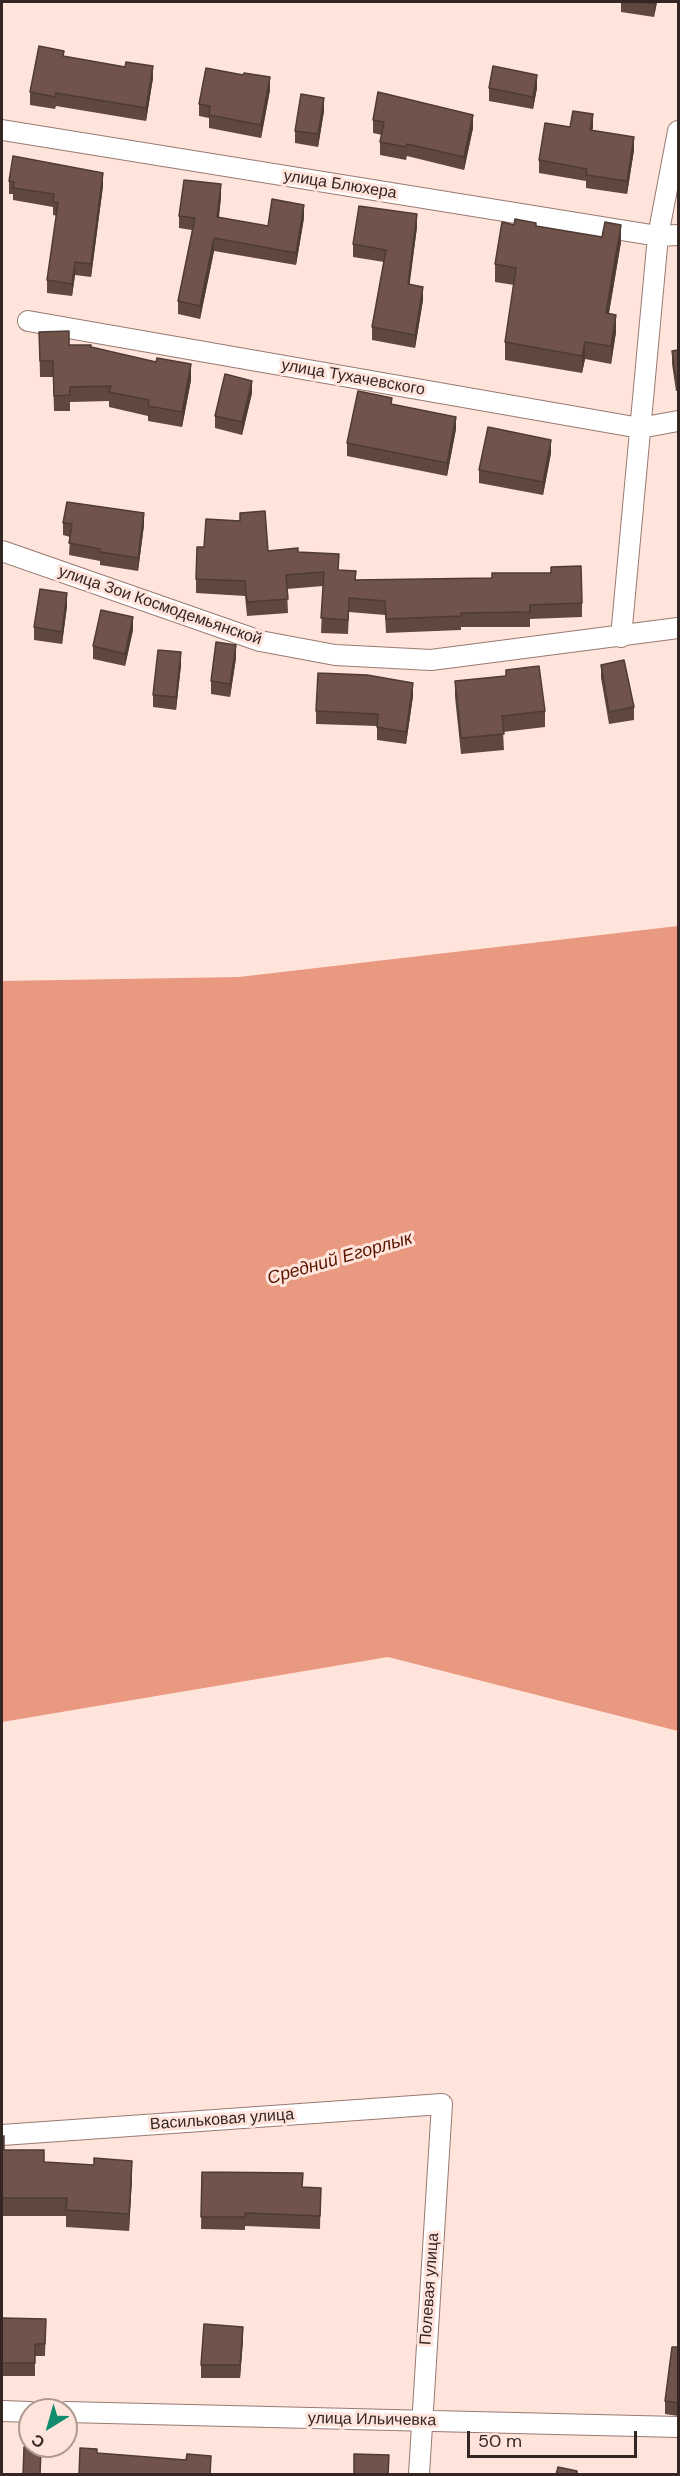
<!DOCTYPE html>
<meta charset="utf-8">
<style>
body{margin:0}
#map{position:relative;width:680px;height:2476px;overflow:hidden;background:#ffe4dc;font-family:"DM Sans",sans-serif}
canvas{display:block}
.frame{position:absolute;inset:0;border:3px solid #332623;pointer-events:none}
.north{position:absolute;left:18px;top:2398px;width:60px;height:60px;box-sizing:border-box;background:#ffe4dc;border:2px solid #ad9892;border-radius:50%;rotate:217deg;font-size:16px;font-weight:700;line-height:24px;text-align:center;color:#332623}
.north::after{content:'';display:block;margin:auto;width:21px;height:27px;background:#118c6f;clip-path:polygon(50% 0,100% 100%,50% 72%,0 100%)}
.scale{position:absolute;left:467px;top:2431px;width:170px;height:27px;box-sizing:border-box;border:3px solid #332623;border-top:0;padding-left:8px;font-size:18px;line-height:21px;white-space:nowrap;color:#332623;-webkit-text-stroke:4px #ffe4dc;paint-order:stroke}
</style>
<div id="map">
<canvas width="680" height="2476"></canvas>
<div class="frame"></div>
<div class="north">С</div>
<div class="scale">50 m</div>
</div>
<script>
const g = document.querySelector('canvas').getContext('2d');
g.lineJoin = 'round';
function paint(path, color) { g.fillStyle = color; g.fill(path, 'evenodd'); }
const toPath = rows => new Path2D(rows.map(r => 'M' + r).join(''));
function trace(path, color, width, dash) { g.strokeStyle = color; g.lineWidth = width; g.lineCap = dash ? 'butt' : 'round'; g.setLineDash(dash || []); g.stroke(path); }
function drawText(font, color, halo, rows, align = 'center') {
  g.font = font + ' "DM Sans",sans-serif'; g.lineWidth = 6; g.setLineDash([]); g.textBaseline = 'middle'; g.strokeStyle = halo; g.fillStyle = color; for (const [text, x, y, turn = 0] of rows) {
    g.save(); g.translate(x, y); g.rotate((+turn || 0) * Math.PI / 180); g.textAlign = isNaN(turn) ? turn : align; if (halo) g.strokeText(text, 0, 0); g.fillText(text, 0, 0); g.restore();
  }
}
const water = toPath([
 [678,926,678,1731,388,1657,2,1722,2,981,239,977]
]);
const minor = toPath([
 [2,130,658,236,678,235],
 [28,321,640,428,678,421],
 [2,551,260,641,335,655,431,660,678,628],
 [621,637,658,236,678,131],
 [2,2135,442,2104,419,2474],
 [2,2411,30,2412],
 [66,2412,678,2427]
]);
const wall = toPath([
 [621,2,657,2,654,17,621,12],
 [64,56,153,78,146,121,56,106,55,109,30,105,30,92],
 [489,88,537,88,533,109,489,101],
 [270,90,261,138,209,128,209,118,199,116,199,104],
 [324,111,318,147,295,143,295,131],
 [373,120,473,128,464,170,407,156,406,160,380,155,380,142,382,135,373,133],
 [570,127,593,127,592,130,634,150,627,194,586,188,586,181,539,173,539,160],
 [9,181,103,186,91,277,75,275,72,296,47,293,47,280,57,216,53,215,53,207,13,200,13,194,9,194],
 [221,197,219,218,268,226,304,218,296,265,214,251,200,319,178,314,178,301,192,230,179,228,179,216],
 [514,225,536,226,621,242,609,313,616,332,611,364,585,359,582,373,505,360,505,342,514,285,495,282,495,264],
 [417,227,409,285,423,300,415,348,372,340,372,327,384,262,353,257,353,244],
 [39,332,69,345,91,347,191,380,182,427,148,421,148,416,109,407,109,401,70,402,70,411,54,411,53,377,40,377],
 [678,350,678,391,676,391,672,364,672,351],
 [252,393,242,435,215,428,215,416],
 [392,404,456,429,447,476,347,456,347,443],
 [551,453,543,495,479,483,479,470],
 [240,513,268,551,298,552,339,570,356,580,582,603,582,617,530,619,530,627,461,627,461,630,386,633,385,615,349,612,348,634,321,633,323,586,287,589,288,613,247,616,245,596,196,593,196,579,204,547,240,521],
 [63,523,144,525,138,571,100,565,100,561,69,555,70,537,63,535],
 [67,606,62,644,34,640,34,627],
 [133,630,125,666,93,659,93,646],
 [236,658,230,697,211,694,211,681],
 [181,665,176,710,153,707,153,695],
 [601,665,634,707,634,720,609,724,601,678],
 [506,670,545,711,545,727,503,732,504,750,461,754,455,697,455,681,506,676],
 [413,696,406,744,377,740,377,726,316,724,316,711],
 [2,2136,4,2150,44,2162,132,2178,129,2231,66,2227,66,2216,2,2216],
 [202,2172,303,2187,321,2188,320,2229,245,2226,245,2230,201,2229],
 [2,2318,46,2319,45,2356,35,2356,35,2376,2,2376],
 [243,2340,240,2378,201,2378,201,2365],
 [678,2347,678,2416,665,2414,665,2401]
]);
const shadedWall = toPath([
 [655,2,657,2,654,17],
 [153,66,153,78,146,121,146,108],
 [537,75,537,88,533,109,533,97],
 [270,77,270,90,261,138,261,125],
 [324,98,324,111,318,147,318,134],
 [593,114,593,127,590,142,590,130],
 [473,115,473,128,464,170,464,157],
 [634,137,634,150,627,194,627,181],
 [103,173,103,186,91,277,91,264],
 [221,184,221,197,217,230,217,217],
 [304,205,304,218,296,265,296,253],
 [417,214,417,227,408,297,408,284],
 [621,225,621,242,606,330,606,313],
 [214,238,214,251,200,319,200,306],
 [75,262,75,275,72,296,72,284],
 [423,287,423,300,415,348,415,335],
 [616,315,616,332,611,364,611,346],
 [585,342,585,359,582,373,582,356],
 [191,364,191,380,182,427,182,412],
 [252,381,252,393,242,435,242,422],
 [456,417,456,429,447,476,447,463],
 [551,440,551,453,543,495,543,482],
 [144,513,144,525,138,571,138,558],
 [67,593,67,606,62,644,62,632],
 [133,617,133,630,125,666,125,654],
 [236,645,236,658,230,697,230,684],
 [181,652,181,665,176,710,176,697],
 [413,683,413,696,406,744,406,732],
 [132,2161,132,2178,129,2231,129,2214],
 [243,2327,243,2340,240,2378,240,2365]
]);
const building = toPath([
 [637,2,655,2,654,4,637,2],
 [39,46,64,51,63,56,125,67,126,62,153,66,146,108,56,93,55,97,30,92,39,46],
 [493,66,537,75,533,97,489,88,493,66],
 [206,68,243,75,244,73,270,77,261,125,209,115,210,106,199,104,206,68],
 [378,92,473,115,464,157,407,144,406,147,380,142,384,122,373,120,378,92],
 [301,94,324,98,318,134,295,131,301,94],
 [573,111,593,114,590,130,634,137,627,181,586,175,587,169,539,160,545,123,570,127,573,111],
 [13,156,103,173,91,264,75,262,72,284,47,280,58,203,53,202,54,194,13,188,14,182,9,181,13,156],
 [184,180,221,184,217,217,268,226,272,199,304,205,296,253,214,238,200,306,178,301,195,218,179,216,184,180],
 [359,206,417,214,408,284,423,287,415,335,372,327,386,250,353,244,359,206],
 [515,219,536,223,536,226,602,237,605,222,621,225,606,313,616,315,611,346,585,342,582,356,505,342,516,268,495,264,502,222,514,225,515,219],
 [69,331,69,345,91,345,91,347,156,362,157,358,191,364,182,412,148,406,149,400,109,392,111,386,70,387,70,395,54,396,53,361,40,361,39,332,69,331],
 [678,350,678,378,676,379,672,351,678,350],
 [225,374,252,381,242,422,215,416,225,374],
 [358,391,392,398,391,404,456,417,447,463,347,443,358,391],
 [488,427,551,440,543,482,479,470,488,427],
 [67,502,144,513,138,558,100,552,100,549,69,543,72,524,63,523,67,502],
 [265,511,268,551,298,548,298,552,339,554,338,570,356,571,355,580,492,578,492,573,551,573,551,567,581,566,582,603,530,605,530,612,461,613,461,616,386,619,385,601,349,598,348,620,321,618,324,572,286,575,288,599,247,602,245,581,196,579,197,547,204,547,206,519,240,521,240,513,265,511],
 [40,589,67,593,62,632,34,627,40,589],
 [101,610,133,617,125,654,93,646,101,610],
 [216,642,236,645,230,684,211,681,216,642],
 [158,650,181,652,176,697,153,695,158,650],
 [624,660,634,707,609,712,601,665,624,660],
 [539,666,545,711,502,716,504,734,461,738,455,681,506,676,506,670,539,666],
 [318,673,367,675,413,683,406,732,377,727,378,714,316,711,318,673],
 [2,2136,4,2136,4,2150,44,2150,44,2162,94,2165,94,2158,132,2161,129,2214,66,2210,67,2198,2,2198,2,2136],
 [202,2172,303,2173,302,2187,321,2188,320,2216,245,2213,245,2217,201,2217,202,2172],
 [2,2318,46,2319,45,2344,35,2344,35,2363,2,2363,2,2318],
 [204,2324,243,2327,240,2365,201,2365,204,2324],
 [672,2347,678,2347,678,2403,665,2401,672,2347],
 [24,2447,41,2448,40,2475,23,2475,24,2447],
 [80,2448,97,2449,97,2453,186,2460,187,2454,211,2456,210,2475,79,2475,80,2448],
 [354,2454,389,2455,388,2475,354,2475,354,2454],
 [558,2467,577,2471,577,2475,556,2475,558,2467]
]);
const streetNames = [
 ["улица Блюхера",340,185,9],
 ["улица Тухачевского",353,378,10],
 ["улица Зои Космодемьянской",160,606,19],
 ["Васильковая улица",222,2120,-4],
 ["Полевая улица",430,2289,-86],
 ["улица Ильичевка",372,2420,1]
];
const waterNames = [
 ["Средний Егорлык",340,1259,-16]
];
paint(water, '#e9997f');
trace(minor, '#987a71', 22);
trace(minor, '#fff', 20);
paint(wall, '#604840');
paint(shadedWall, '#4e3b34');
paint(building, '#70544b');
trace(building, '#4e3b34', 1.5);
drawText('16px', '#332623', '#ffe4dc', streetNames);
drawText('italic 18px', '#5c1600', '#ffe4dc', waterNames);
</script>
